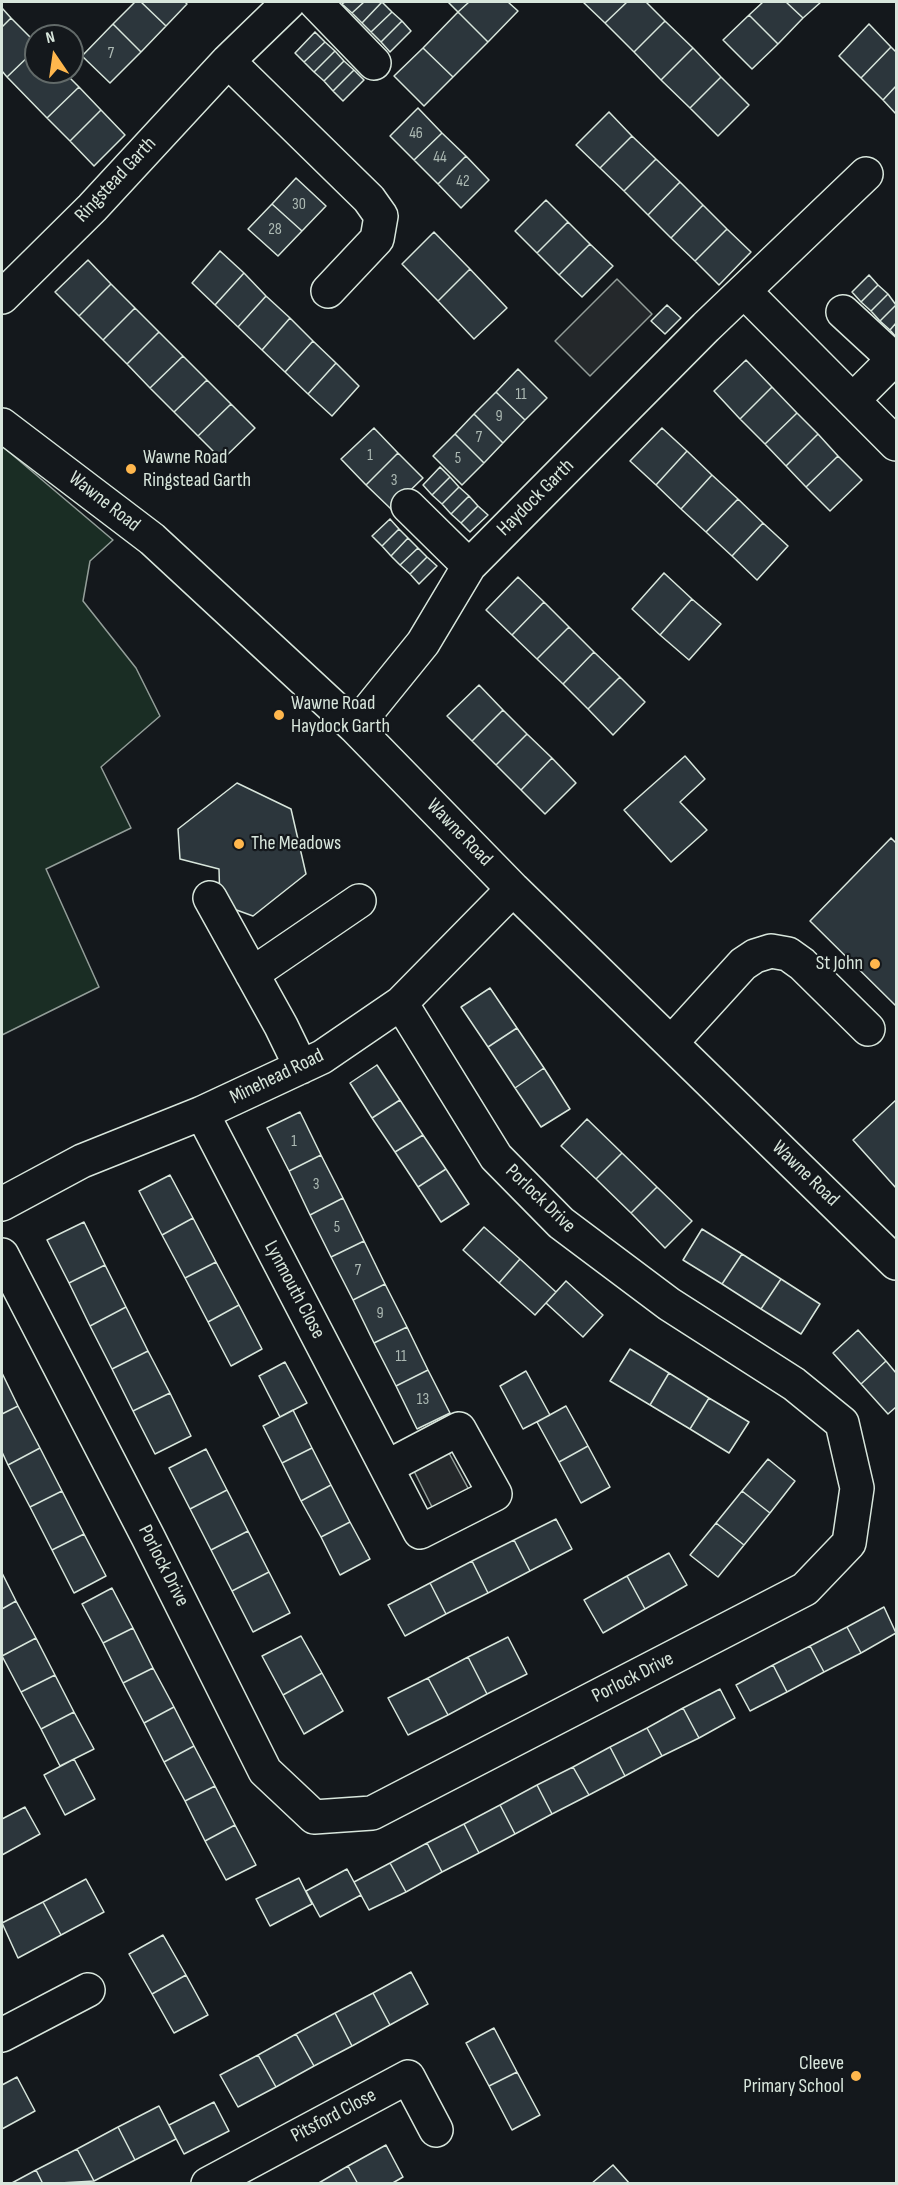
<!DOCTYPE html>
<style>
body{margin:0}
#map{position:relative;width:898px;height:2185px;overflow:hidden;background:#14181c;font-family:"Sofia Sans Condensed",sans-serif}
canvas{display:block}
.frame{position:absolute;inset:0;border:3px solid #d8e6dc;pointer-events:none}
.north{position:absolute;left:24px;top:24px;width:60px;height:60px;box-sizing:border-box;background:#14181c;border:2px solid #626a69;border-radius:50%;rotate:347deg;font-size:16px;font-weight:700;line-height:24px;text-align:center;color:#d8e6dc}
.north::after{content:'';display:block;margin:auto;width:21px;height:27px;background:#ffb74d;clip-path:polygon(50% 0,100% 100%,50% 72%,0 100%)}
</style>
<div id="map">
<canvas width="898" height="2185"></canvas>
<div class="frame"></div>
<div class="north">N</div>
</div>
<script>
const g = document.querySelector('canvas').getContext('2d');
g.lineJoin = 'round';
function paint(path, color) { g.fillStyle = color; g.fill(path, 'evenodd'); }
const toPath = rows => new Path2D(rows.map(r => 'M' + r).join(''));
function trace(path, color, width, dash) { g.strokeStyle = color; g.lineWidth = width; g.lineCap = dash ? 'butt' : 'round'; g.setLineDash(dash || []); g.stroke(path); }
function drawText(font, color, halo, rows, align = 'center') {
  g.font = font + ' "Sofia Sans Condensed",sans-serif'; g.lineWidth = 4.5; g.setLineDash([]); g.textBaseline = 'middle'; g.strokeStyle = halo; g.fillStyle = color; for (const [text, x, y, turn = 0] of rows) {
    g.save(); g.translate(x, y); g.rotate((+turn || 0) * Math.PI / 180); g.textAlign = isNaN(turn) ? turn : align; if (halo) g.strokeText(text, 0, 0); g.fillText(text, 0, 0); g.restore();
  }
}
const green = toPath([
 [2,446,113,540,90,561,83,601,136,668,160,716,101,767,131,828,46,869,99,987,2,1035,2,446]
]);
const parking = toPath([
 [617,279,652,314,590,376,555,341,617,279],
 [449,1453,469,1490,433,1509,414,1471,449,1453]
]);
const building = toPath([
 [135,2,141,2,166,26,141,52,113,24,135,2],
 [141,2,185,2,187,4,166,26,141,2],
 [345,2,364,2,352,13,342,4,345,2],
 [364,2,382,2,362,23,352,13,364,2],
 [382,2,392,12,371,32,362,23,382,2],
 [448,2,469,2,458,12,448,2],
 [469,2,508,2,518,11,488,42,458,12,469,2],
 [583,2,627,2,605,23,583,2],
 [627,2,646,2,665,21,634,52,605,23,627,2],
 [763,2,786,2,803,18,778,44,749,15,763,2],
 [786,2,821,2,803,18,786,2],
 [2,8,11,18,2,27,2,8],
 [392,12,402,21,381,42,371,32,392,12],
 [458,12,488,42,453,77,423,48,458,12],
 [749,15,778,44,752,69,723,40,749,15],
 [11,18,36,43,36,49,7,77,2,71,2,27,11,18],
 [402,21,411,31,390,52,381,42,402,21],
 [665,21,693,48,661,80,634,52,665,21],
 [113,24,141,52,110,83,82,56,113,24],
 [869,24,891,47,861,78,839,56,869,24],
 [315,32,325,42,304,62,295,53,315,32],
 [325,42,335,51,314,72,304,62,325,42],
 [891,47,896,52,896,86,883,100,861,78,891,47],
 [423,48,453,77,424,106,394,76,423,48],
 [693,48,721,77,690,108,661,80,693,48],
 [36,49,36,72,64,72,79,87,47,118,7,77,36,49],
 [335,51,344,61,324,81,314,72,335,51],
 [344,61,354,70,333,91,324,81,344,61],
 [354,70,364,80,343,101,333,91,354,70],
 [721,77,749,105,718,136,690,108,721,77],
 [896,86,896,114,883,100,896,86],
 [79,87,101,110,70,141,47,118,79,87],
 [418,108,442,133,414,160,390,136,418,108],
 [101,110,125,135,94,166,70,141,101,110],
 [609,112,632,136,600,168,576,145,609,112],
 [442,133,466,156,438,184,414,160,442,133],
 [632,136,656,159,624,191,600,168,632,136],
 [466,156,489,180,461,208,438,184,466,156],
 [656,159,680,182,648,215,624,191,656,159],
 [296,178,326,206,302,231,272,204,296,178],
 [680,182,703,205,671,238,648,215,680,182],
 [546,200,568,222,537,253,515,231,546,200],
 [272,204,302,231,278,256,248,229,272,204],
 [703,205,727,229,695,261,671,238,703,205],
 [568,222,590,244,559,275,537,253,568,222],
 [727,229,751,252,719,285,695,261,727,229],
 [434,232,470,269,438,301,402,264,434,232],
 [590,244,613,266,582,297,559,275,590,244],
 [220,251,244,273,215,305,192,283,220,251],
 [88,260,111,284,79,316,55,292,88,260],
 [470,269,507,308,474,339,438,301,470,269],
 [244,273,266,296,238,327,215,305,244,273],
 [869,275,878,285,861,302,852,292,869,275],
 [111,284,135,308,103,340,79,316,111,284],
 [878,285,888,294,871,311,861,302,878,285],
 [888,294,896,305,880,321,871,311,888,294],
 [266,296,290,318,262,350,238,327,266,296],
 [667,305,681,318,665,334,651,321,667,305],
 [896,305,896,323,890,330,880,321,896,305],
 [135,308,159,332,127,364,103,340,135,308],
 [290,318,313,341,285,372,262,350,290,318],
 [896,323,896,337,890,330,896,323],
 [159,332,183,356,150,388,127,364,159,332],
 [313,341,336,363,308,394,285,372,313,341],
 [183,356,207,380,174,412,150,388,183,356],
 [746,360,772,387,740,419,714,391,746,360],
 [336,363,359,386,332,416,308,394,336,363],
 [518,369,547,398,525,420,496,392,518,369],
 [207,380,231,404,198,436,174,412,207,380],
 [772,387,797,413,765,444,740,419,772,387],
 [496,392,525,420,503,443,474,414,496,392],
 [231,404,255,428,222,460,198,436,231,404],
 [797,413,818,434,786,466,765,444,797,413],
 [474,414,503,443,484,463,455,434,474,414],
 [374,428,398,453,366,485,341,459,374,428],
 [662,428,687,451,656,485,630,461,662,428],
 [455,434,484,463,462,485,433,456,455,434],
 [818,434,838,456,806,487,786,466,818,434],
 [687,451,712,475,681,509,656,485,687,451],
 [398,453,423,478,391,509,366,485,398,453],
 [838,456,862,480,830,511,806,487,838,456],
 [440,467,450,477,432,495,423,485,440,467],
 [712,475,738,499,706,532,681,509,712,475],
 [450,477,459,487,442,504,432,495,450,477],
 [459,487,469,496,451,514,442,504,459,487],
 [469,496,478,506,461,523,451,514,469,496],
 [738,499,763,523,732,556,706,532,738,499],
 [478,506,488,515,470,532,461,523,478,506],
 [390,519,399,529,382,546,372,536,390,519],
 [763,523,788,546,757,580,732,556,763,523],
 [399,529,408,538,391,556,382,546,399,529],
 [408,538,418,548,400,565,391,556,408,538],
 [418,548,427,557,410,574,400,565,418,548],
 [427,557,437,566,419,584,410,574,427,557],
 [664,573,692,599,660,635,632,609,664,573],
 [518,577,544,602,512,635,486,610,518,577],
 [692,599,721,624,689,660,660,635,692,599],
 [544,602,569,627,537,659,512,635,544,602],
 [569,627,594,652,563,684,537,659,569,627],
 [594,652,620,677,588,709,563,684,594,652],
 [620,677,645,702,613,735,588,709,620,677],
 [479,685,503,710,472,741,447,716,479,685],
 [503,710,527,734,496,765,472,741,503,710],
 [527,734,552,758,521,790,496,765,527,734],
 [685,756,705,779,680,802,707,830,671,862,624,810,685,756],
 [552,758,576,783,545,814,521,790,552,758],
 [237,783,291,809,306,874,253,916,220,904,219,869,180,859,178,829,237,783],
 [891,838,896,843,896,1006,810,921,891,838],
 [490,988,517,1028,488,1047,461,1007,490,988],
 [517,1028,544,1068,515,1088,488,1047,517,1028],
 [377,1065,400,1100,372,1118,350,1083,377,1065],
 [544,1068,570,1109,541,1127,515,1088,544,1068],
 [400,1100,423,1135,395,1152,372,1118,400,1100],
 [896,1100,896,1188,853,1140,896,1100],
 [300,1112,321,1155,289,1171,267,1128,300,1112],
 [587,1119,622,1153,596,1179,561,1146,587,1119],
 [423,1135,446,1169,418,1187,395,1152,423,1135],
 [622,1153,657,1187,631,1213,596,1179,622,1153],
 [321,1155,343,1198,310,1215,289,1171,321,1155],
 [446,1169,469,1204,441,1222,418,1187,446,1169],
 [170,1175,193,1218,162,1235,139,1191,170,1175],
 [657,1187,692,1221,665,1248,631,1213,657,1187],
 [343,1198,364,1241,331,1257,310,1215,343,1198],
 [193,1218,216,1262,185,1278,162,1235,193,1218],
 [84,1222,105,1265,69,1283,47,1240,84,1222],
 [484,1227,520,1259,499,1283,463,1250,484,1227],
 [702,1229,742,1254,722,1284,683,1260,702,1229],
 [364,1241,385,1284,353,1300,331,1257,364,1241],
 [742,1254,781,1279,761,1309,722,1284,742,1254],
 [520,1259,556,1292,535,1315,499,1283,520,1259],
 [216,1262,239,1305,208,1322,185,1278,216,1262],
 [105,1265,126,1307,90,1326,69,1283,105,1265],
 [781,1279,820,1304,801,1334,761,1309,781,1279],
 [566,1281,603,1315,583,1337,546,1303,566,1281],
 [385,1284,407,1327,374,1343,353,1300,385,1284],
 [239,1305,262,1349,231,1366,208,1322,239,1305],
 [126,1307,148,1351,112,1369,90,1326,126,1307],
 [407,1327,428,1370,396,1386,374,1343,407,1327],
 [858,1330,886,1361,861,1384,833,1353,858,1330],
 [630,1349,669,1373,650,1405,610,1381,630,1349],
 [148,1351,170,1393,133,1411,112,1369,148,1351],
 [886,1361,896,1373,896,1407,888,1414,861,1384,886,1361],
 [285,1362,307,1403,280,1417,259,1376,285,1362],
 [428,1370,450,1413,417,1429,396,1386,428,1370],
 [526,1371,550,1415,523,1429,500,1386,526,1371],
 [2,1373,18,1406,2,1414,2,1373],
 [669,1373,709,1398,690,1429,650,1405,669,1373],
 [170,1393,191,1436,155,1454,133,1411,170,1393],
 [709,1398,749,1422,729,1453,690,1429,709,1398],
 [18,1406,40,1448,8,1465,2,1452,2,1414,18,1406],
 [566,1406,588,1446,559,1462,537,1422,566,1406],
 [293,1410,312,1448,282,1463,263,1426,293,1410],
 [588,1446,610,1487,581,1503,559,1462,588,1446],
 [40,1448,62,1491,30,1507,8,1465,40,1448],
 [312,1448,331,1485,301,1501,282,1463,312,1448],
 [206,1449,227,1490,190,1509,169,1468,206,1449],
 [768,1459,795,1481,770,1513,742,1491,768,1459],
 [331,1485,350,1522,321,1537,301,1501,331,1485],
 [227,1490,248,1531,211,1550,190,1509,227,1490],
 [62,1491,84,1534,52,1550,30,1507,62,1491],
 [742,1491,770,1513,744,1545,716,1523,742,1491],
 [556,1519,572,1549,530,1571,514,1540,556,1519],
 [350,1522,370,1559,340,1575,321,1537,350,1522],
 [716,1523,744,1545,718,1577,690,1555,716,1523],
 [248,1531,269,1572,232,1591,211,1550,248,1531],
 [84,1534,106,1576,74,1593,52,1550,84,1534],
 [514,1540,530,1571,488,1593,472,1561,514,1540],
 [669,1553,687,1585,645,1609,627,1576,669,1553],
 [472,1561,488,1593,446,1614,430,1583,472,1561],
 [269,1572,290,1613,253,1632,232,1591,269,1572],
 [2,1573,16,1601,2,1609,2,1573],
 [627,1576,645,1609,603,1633,584,1600,627,1576],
 [430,1583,446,1614,405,1636,388,1605,430,1583],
 [112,1588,133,1628,103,1643,82,1604,112,1588],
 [16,1601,36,1638,2,1656,2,1609,16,1601],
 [884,1607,896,1633,861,1653,847,1627,884,1607],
 [847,1627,861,1653,824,1672,810,1646,847,1627],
 [133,1628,153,1668,123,1683,103,1643,133,1628],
 [301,1636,322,1673,283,1695,262,1656,301,1636],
 [508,1637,527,1674,487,1694,468,1657,508,1637],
 [36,1638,55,1675,21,1692,2,1656,36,1638],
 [810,1646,824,1672,787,1692,773,1665,810,1646],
 [468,1657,487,1694,448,1715,428,1678,468,1657],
 [773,1665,787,1692,750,1711,736,1685,773,1665],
 [153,1668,174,1707,144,1723,123,1683,153,1668],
 [322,1673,343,1711,304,1734,283,1695,322,1673],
 [55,1675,74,1712,41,1729,21,1692,55,1675],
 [428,1678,448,1715,408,1735,388,1698,428,1678],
 [720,1689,735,1718,699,1738,683,1708,720,1689],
 [174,1707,194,1746,164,1762,144,1723,174,1707],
 [683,1708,699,1738,662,1756,647,1728,683,1708],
 [74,1712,94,1749,60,1766,41,1729,74,1712],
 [647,1728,662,1756,625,1776,610,1747,647,1728],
 [194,1746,215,1786,185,1801,164,1762,194,1746],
 [610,1747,625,1776,589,1795,573,1767,610,1747],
 [74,1759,95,1799,65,1815,44,1775,74,1759],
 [573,1767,589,1795,552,1814,537,1785,573,1767],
 [537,1785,552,1814,515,1834,500,1805,537,1785],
 [215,1786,235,1825,205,1841,185,1801,215,1786],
 [500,1805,515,1834,479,1853,464,1824,500,1805],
 [25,1807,40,1834,2,1855,2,1819,25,1807],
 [464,1824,479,1853,442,1872,427,1843,464,1824],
 [235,1825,256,1865,226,1880,205,1841,235,1825],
 [427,1843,442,1872,406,1892,390,1863,427,1843],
 [390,1863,406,1892,369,1910,354,1882,390,1863],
 [347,1869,361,1895,320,1917,306,1891,347,1869],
 [299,1878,312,1904,270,1926,256,1899,299,1878],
 [86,1879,104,1912,61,1935,43,1902,86,1879],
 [43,1902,61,1935,18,1958,2,1923,43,1902],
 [163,1935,186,1975,152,1994,129,1954,163,1935],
 [411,1972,428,2004,390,2025,373,1993,411,1972],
 [186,1975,208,2015,174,2033,152,1994,186,1975],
 [373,1993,390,2025,352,2046,335,2013,373,1993],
 [335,2013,352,2046,314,2066,296,2034,335,2013],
 [494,2028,517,2072,489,2086,466,2043,494,2028],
 [296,2034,314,2066,276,2087,258,2055,296,2034],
 [258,2055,276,2087,238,2107,220,2075,258,2055],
 [517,2072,540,2115,512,2130,489,2086,517,2072],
 [17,2077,35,2111,2,2129,2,2085,17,2077],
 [214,2102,229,2131,184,2154,169,2125,214,2102],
 [159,2106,176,2139,135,2160,118,2127,159,2106],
 [118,2127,135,2160,94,2181,77,2149,118,2127],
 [386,2145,403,2177,391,2184,358,2184,348,2166,386,2145],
 [77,2149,94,2181,43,2184,36,2170,77,2149],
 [613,2165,630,2184,591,2184,613,2165],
 [348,2166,358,2184,317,2184,348,2166],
 [36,2170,43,2184,10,2184,36,2170]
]);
const minor = toPath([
 [315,2,374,63],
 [228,61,369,199,381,216,377,239,328,291],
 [744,291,896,444],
 [2,297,92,208,228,61,289,2],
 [843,312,896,361],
 [853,400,894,359],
 [2,425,152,539,355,727,513,889,896,1263],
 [408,506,469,566],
 [355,727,423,643,469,566,706,327,866,174],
 [210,898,281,1026,301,1067],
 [252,974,359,901],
 [671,1043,743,964,755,956,771,951,788,954,802,964,868,1029],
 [202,1113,420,1532,495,1494,459,1429,387,1467],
 [2,1204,82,1161,202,1113,322,1057,401,1003,513,889],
 [2,1255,148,1537,265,1771,314,1817,372,1813,805,1589,849,1543,857,1488,842,1423,794,1384,669,1304,561,1223,496,1157,401,1003],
 [2,2035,88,1990],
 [208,2184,408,2077,436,2130]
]);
const markers = [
 [131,469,6,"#ffb74d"],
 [279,715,6,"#ffb74d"],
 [239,844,6,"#ffb74d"],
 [875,964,6,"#ffb74d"],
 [856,2076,6,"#ffb74d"]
];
const numberNames = [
 ["7",111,54],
 ["46",416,134],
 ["44",440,158],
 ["42",463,182],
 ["30",299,205],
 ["28",275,230],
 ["11",521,395],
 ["9",499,417],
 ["7",479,438],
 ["1",370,456],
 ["5",458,459],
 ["3",394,481],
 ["1",294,1142],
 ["3",316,1185],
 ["5",337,1228],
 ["7",358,1271],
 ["9",380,1314],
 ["11",401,1357],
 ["13",423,1400]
];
const streetNames = [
 ["Ringstead Garth",116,180,-47],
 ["Haydock Garth",536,498,-45],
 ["Wawne Road",104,502,38],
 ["Wawne Road",459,833,46],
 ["Minehead Road",277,1077,-26],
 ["Wawne Road",805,1174,44],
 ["Porlock Drive",540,1199,44],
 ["Lynmouth Close",294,1290,62],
 ["Porlock Drive",163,1566,63],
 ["Porlock Drive",633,1678,-27],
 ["Pitsford Close",334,2116,-28]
];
const poiNames = [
 ["Wawne Road",143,458],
 ["Ringstead Garth",143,481],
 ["Wawne Road",291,704],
 ["Haydock Garth",291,727],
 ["The Meadows",251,844],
 ["St John",863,964,"right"],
 ["Cleeve",844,2064,"right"],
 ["Primary School",844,2087,"right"]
];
paint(green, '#1a2d24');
trace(green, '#939e99', 1.5);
paint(parking, '#24282b');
trace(parking, '#939e99', 1.5);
paint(building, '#2c363c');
trace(building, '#d8e6dc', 1.5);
trace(minor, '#d8e6dc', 36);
trace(minor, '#14181c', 33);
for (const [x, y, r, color] of markers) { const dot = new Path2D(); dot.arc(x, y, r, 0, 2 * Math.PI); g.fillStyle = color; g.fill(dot); trace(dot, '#14181c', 2); }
drawText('16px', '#adbab4', null, numberNames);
drawText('20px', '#d8e6dc', '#14181c', streetNames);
drawText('20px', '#d8e6dc', '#14181c', poiNames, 'left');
</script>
